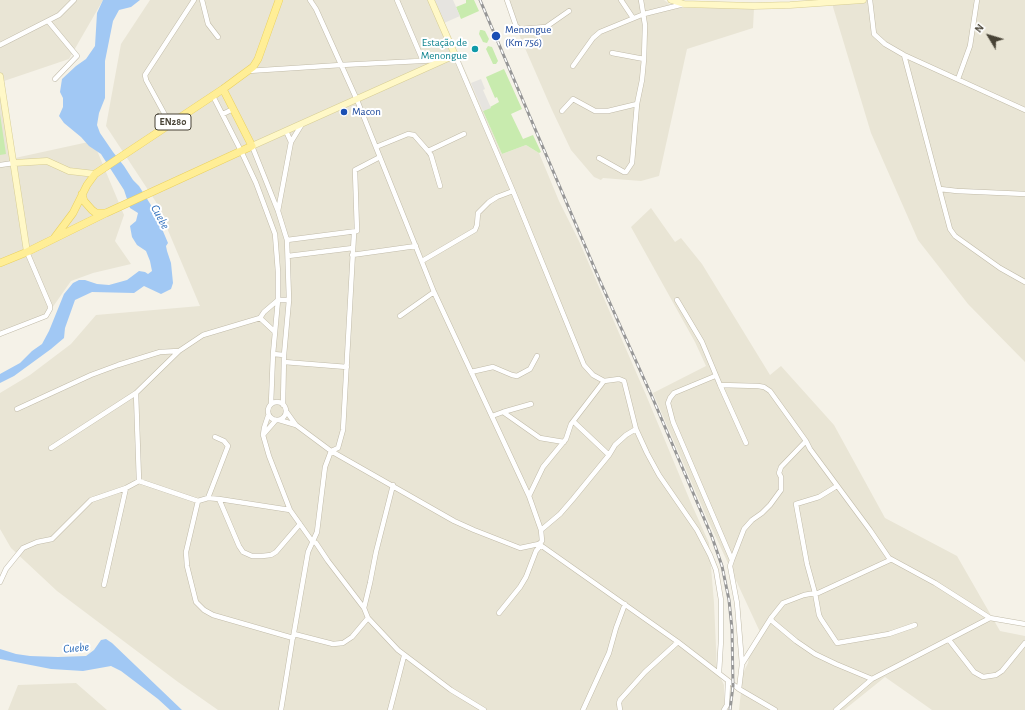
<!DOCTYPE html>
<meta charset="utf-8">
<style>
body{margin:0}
#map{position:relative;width:1025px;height:710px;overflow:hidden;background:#f5f2e8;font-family:"Alegreya Sans",sans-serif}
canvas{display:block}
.north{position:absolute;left:969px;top:16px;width:40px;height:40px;-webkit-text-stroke:3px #fff;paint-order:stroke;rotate:308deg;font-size:11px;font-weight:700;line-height:16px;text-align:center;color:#484336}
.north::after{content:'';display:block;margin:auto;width:14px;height:18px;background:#484336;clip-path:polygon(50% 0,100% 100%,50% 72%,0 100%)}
</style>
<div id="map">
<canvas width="1025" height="710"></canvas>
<div class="north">N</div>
</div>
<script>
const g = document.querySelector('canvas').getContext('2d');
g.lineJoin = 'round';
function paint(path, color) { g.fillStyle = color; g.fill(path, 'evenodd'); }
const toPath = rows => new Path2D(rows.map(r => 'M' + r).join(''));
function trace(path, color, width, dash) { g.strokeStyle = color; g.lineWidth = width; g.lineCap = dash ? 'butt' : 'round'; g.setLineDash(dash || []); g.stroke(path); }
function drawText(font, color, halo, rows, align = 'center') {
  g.font = font + ' "Alegreya Sans",sans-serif'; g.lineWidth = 4; g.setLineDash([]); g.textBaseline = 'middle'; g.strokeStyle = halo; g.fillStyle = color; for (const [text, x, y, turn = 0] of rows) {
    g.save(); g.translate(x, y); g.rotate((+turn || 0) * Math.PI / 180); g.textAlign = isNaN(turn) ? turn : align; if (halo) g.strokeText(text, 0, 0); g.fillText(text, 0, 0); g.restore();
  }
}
const residential = toPath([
 [0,0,103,0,69,59,4,81,15,158,93,141,124,215,115,241,131,264,93,273,71,281,45,318,0,334],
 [150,0,434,0,502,154,526,145,539,153,559,201,579,241,646,395,691,503,709,543,714,603,717,670,724,685,724,710,218,710,178,682,57,591,11,548,0,529,0,393,30,375,71,344,96,315,200,306,156,202,106,126,121,44],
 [504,0,664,0,675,8,754,8,753,28,687,49,659,176,641,181,603,178,601,180,594,177,571,150,552,110],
 [834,0,1025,0,1025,362,968,304,918,240,871,133,833,7],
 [651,208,675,242,681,238,702,264,770,375,781,366,834,425,885,518,957,556,1000,631,1025,636,1025,710,932,710,885,677,844,710,739,710,743,673,748,663,750,651,760,632,707,518,653,393,706,366,695,342,631,227],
 [76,683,107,710,8,710,18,685]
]);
const green = toPath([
 [466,0,474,0,479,11,461,19,456,7,466,3],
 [480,30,482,30,485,31,489,39,487,43,483,42,479,34],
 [488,46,492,47,498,61,496,64,493,64,486,49],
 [504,69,522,109,511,114,523,139,533,135,541,152,539,153,526,145,502,154,483,111,499,102,497,97,495,98,486,77],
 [0,114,6,154,0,155]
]);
const parking = toPath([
 [434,0,453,0,460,16,444,23],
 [481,79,485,89,483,90,491,108,483,111,471,83]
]);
const water = toPath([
 [103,0,140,0,131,7,119,10,113,21,105,61,105,98,99,113,97,125,100,133,113,152,124,166,133,180,139,186,154,210,168,243,166,246,167,251,171,263,173,283,171,289,161,294,144,286,134,293,92,292,75,300,65,328,64,338,51,349,14,376,0,383,0,374,20,363,32,351,42,344,49,331,64,294,73,283,79,280,85,280,97,284,109,285,127,280,139,271,145,272,148,274,152,271,150,261,146,251,137,245,132,237,130,226,136,221,138,213,130,208,124,190,101,154,89,146,81,137,64,123,59,116,63,107,63,98,60,92,62,79,76,66,86,59,95,46,97,13],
 [106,639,112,643,182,710,170,710,158,699,121,671,111,666,83,671,51,669,0,659,0,649,16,654,30,656,58,657,86,656,94,650,101,640]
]);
const street = toPath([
 [202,0,208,24,218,37],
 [310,0,316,9,357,100,434,292,529,496,541,530,542,541,539,544],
 [397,0,423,61],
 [507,0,516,26,520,29,546,27,569,11],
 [621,0,633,18],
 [870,0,874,34,885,44,904,55,1025,110],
 [48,21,77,56,55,79],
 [0,45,59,15,74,0],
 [612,53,644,59],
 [455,55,513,191,584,365,593,375,604,381,619,379,624,381,636,429,647,453,659,475,697,530,710,555,716,570,721,600,721,640,719,673],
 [904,55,950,229,955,236,1000,268,1025,282],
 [573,66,593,38,600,32,644,14,684,4],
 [248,71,341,65,440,60],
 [958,79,970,46,977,0],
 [213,96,241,151,256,183,275,234,278,272,278,300,273,354,271,404],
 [562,111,573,99,595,111,608,111,637,104],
 [223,114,233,109],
 [170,124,146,80,145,75,194,0],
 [286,131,291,142],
 [252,146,278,211,287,240,289,300,284,355,283,405],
 [376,147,408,134,414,135,428,151,431,155,440,186],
 [428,151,464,134],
 [599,158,624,172,626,172,632,163,637,104,642,80,644,59,645,25,641,0],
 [0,165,14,163],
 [940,189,957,191,1025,194],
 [278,211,291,142,302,124],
 [287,240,357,231,355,170,380,157],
 [352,255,416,246],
 [288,256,353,248],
 [422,261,475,230,477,225,478,213,489,202,497,197,513,191],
 [677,300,702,342,720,385,758,386,764,387,770,391,806,441,810,449,870,530,889,558,935,583,990,618,1025,624],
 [400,316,434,292],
 [260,318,275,332],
 [0,334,46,316,50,309,50,306,27,252],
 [273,354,284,355],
 [284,362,347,367],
 [471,372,493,367,512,375,517,376,530,369,537,356],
 [715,376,674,393,670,398,668,403,673,422,732,560,730,566,737,603,742,664,739,689],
 [720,385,746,443],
 '268 411a9 9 0 1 1 18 0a9 9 0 1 1-18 0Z',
 [17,409,91,375,118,365,160,352,179,351],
 [286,411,296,425,331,451,454,521,474,530,520,548,539,544,678,642,739,689,775,710],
 [503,412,540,438,564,442],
 [268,416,264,428,263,435,269,456,290,510,312,541,316,543,328,561,364,608,368,618,398,650,451,690,484,710],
 [492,416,503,412,531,404],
 [279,420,296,425],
 [574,422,609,455],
 [263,435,276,420],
 [51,448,136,393],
 [139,481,136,393,179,351,203,335,260,318,264,312,278,300,289,300],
 [837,486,819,497,796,504,807,564,815,593,819,615,821,619,837,643,889,634,915,625],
 [529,496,543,467,566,439,571,424,604,381],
 [208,498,228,446,224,441,215,437],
 [219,499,239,546,243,552,252,556,262,556,271,555,276,552,300,524],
 [198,501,186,552,187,566,196,602,204,610,213,615,293,638,308,552,317,532,325,467,331,451,338,448,343,430,354,233],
 [541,530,560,514,573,499,609,455,615,445,626,435,636,429],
 [732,560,744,529,752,520,762,513,770,505,781,490,781,477,779,473,781,467,806,441],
 [0,582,6,569,23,548,37,542,52,539,91,500,126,488,139,481,198,501,208,498,219,499,290,510],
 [104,585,126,488],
 [364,608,370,583,376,552,393,485],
 [499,613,520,587,526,577,536,551,541,545],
 [771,618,772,621,796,641,815,654,836,664,872,679],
 [293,637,294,634,333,644,343,643,352,637,368,618],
 [949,640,974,672,983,677,996,675,1002,671,1025,643],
 [742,664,771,618,783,603,804,595,815,593,816,594,890,560,889,558],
 [281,710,293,636],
 [390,710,404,656],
 [583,710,609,653,616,628,625,604],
 [620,710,619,703,620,700,645,672,678,642],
 [724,710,727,705,728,682],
 [836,710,872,679,990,618]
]);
const secondary = toPath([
 [671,0,684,4,754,6,790,5,863,0],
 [0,76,27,252],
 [252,146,455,55,431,0],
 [14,163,47,161,69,171,95,174]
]);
const primary = toPath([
 [82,194,84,201,92,210,96,213,105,213],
 [55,237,73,213,87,185,95,174,223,89,253,67,258,59,279,0],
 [0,263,27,252,106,213,252,146,223,89]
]);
const rail = toPath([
 [480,0,600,281,653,399,712,537,722,566,729,600,732,629,733,686,730,710]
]);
const markers = [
 [496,36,5,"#1a4fb4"],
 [475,49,4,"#0f9aa8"],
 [344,112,4,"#1a4fb4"]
];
const shields = [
 [173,122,36]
];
const shieldNames = [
 ["EN280",173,122]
];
const transitNames = [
 ["Menongue",505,30],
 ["(Km 756)",505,43],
 ["Macon",352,112]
];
const cultureNames = [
 ["Estação de",467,43],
 ["Menongue",467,56]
];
const waterNames = [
 ["Cuebe",160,217,62],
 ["Cuebe",76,648,-5]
];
paint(residential, '#e9e5d5');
paint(green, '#c8ebae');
paint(parking, '#e6e4e0');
paint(water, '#a1c8f4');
trace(street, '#c1bba9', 5.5);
trace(secondary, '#d7cd95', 7);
trace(primary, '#ead160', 8);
trace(street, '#fff', 4.5);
trace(secondary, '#fff8c7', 6);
trace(primary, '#ffee96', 7);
trace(rail, '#979797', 3);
trace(rail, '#fff', 1.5, [4.5]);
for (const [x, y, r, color] of markers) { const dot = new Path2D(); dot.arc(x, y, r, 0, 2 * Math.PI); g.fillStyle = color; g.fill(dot); trace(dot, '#fff', 1.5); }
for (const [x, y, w] of shields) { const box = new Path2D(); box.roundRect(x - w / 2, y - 8, w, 16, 3); g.fillStyle = '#fff'; g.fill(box); trace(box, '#484336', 1); }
drawText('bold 10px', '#484336', null, shieldNames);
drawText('11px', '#164399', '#fff', transitNames, 'left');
drawText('11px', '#0d838f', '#fff', cultureNames, 'right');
drawText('italic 12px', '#296bba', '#fff', waterNames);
</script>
